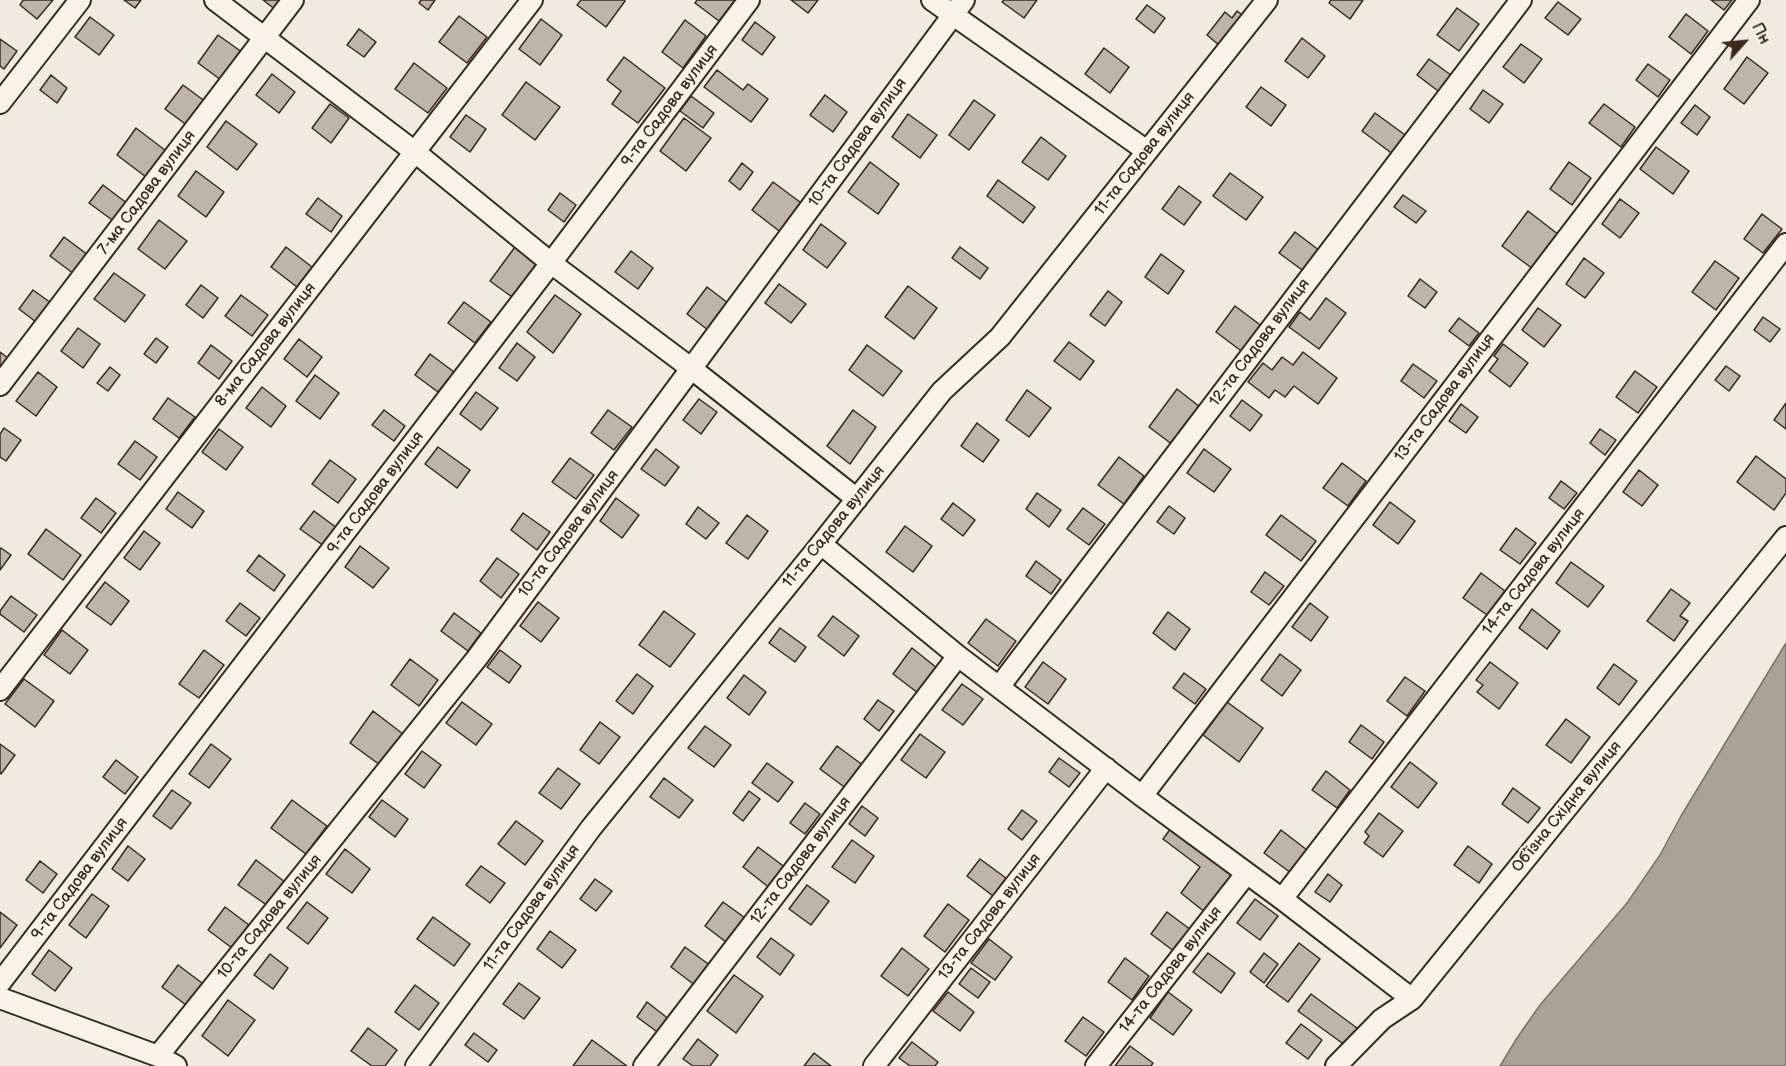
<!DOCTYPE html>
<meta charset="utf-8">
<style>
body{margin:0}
#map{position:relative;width:1786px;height:1066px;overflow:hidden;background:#efebe0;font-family:"Balsamiq Sans",sans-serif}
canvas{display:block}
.north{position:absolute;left:1714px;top:12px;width:60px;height:60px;-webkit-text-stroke:4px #f7f3e8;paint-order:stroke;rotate:63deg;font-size:16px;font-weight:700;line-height:24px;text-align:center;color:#3b2a1e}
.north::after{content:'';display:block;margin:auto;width:21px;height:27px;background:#3b2a1e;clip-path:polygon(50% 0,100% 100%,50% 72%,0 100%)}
</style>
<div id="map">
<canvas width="1786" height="1066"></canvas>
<div class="north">Пн</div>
</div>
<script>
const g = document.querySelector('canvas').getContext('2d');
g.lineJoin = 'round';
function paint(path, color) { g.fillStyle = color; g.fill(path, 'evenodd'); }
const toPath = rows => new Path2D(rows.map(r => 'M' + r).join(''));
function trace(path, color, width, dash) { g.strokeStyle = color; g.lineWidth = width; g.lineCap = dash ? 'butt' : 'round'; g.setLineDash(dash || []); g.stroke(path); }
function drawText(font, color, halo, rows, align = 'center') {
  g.font = font + ' "Balsamiq Sans",sans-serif'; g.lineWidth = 4.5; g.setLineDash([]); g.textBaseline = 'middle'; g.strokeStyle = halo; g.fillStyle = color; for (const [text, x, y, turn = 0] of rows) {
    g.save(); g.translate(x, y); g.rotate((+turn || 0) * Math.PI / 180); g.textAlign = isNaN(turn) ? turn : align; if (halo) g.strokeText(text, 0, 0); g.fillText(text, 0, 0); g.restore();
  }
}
const water = toPath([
 [1786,643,1786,1066,1500,1066,1517,1038,1540,1005,1627,903,1660,855,1681,816,1786,643]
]);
const building = toPath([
 [23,0,53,0,37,19,20,5,23,0],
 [124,0,141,0,135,8,124,0],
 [263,0,283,0,276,10,263,0],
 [421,0,435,0,428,10,419,3,421,0],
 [581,0,624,0,625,1,606,27,577,5,581,0],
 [697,0,735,0,719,21,695,3,697,0],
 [791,0,818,0,808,13,791,0],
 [1004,0,1037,0,1024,18,1002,2,1004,0],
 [1331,0,1363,0,1350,19,1329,3,1331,0],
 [1711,0,1732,0,1724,10,1711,0],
 [1558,2,1581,19,1568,35,1545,18,1558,2],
 [1147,5,1165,18,1154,33,1136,19,1147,5],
 [1457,8,1479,24,1459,51,1437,35,1457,8],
 [1237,11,1250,21,1226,51,1207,35,1225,12,1232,18,1237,11],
 [1686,14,1708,31,1691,54,1669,37,1686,14],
 [459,16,487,37,467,63,439,42,459,16],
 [90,17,114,35,99,55,75,37,90,17],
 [541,19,562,35,540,65,519,49,541,19],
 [685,20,706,36,683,68,662,52,685,20],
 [755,22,775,37,762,55,742,40,755,22],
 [359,29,376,42,364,57,347,45,359,29],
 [218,35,246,55,225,83,198,63,218,35],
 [1302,38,1325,56,1308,78,1285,61,1302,38],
 [0,39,17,51,4,69,0,66,0,39],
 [1521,44,1542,59,1524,83,1503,67,1521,44],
 [1104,48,1129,67,1110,93,1085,74,1104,48],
 [624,57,665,88,638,123,612,104,621,91,607,80,624,57],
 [1747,57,1768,73,1744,104,1724,89,1747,57],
 [1429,59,1455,78,1442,94,1417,75,1429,59],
 [414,63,447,88,428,113,395,89,414,63],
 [1648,64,1670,80,1658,97,1636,80,1648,64],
 [717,70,743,90,748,84,768,99,751,122,704,87,717,70],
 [272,74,295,92,279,113,256,95,272,74],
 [51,75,67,88,57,103,40,90,51,75],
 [526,82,560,107,535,140,502,115,526,82],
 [183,85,206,102,188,126,165,109,183,85],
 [1261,87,1286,105,1271,126,1246,107,1261,87],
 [1483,90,1503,104,1489,123,1470,109,1483,90],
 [825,95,847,112,833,132,810,115,825,95],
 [691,96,714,113,703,128,680,111,691,96],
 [974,100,995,115,969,150,949,135,974,100],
 [330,104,349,118,331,143,312,128,330,104],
 [1604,104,1635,127,1621,147,1589,123,1604,104],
 [1695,105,1710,117,1697,135,1681,123,1695,105],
 [1375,113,1408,137,1394,155,1362,131,1375,113],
 [908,114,937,135,920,158,892,137,908,114],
 [466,115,486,129,470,152,450,137,466,115],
 [684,118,711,138,686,171,660,151,684,118],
 [226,121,257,144,237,170,207,147,226,121],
 [136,128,170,154,150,180,117,155,136,128],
 [1041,137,1066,156,1048,180,1022,162,1041,137],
 [1656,147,1689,171,1673,194,1640,169,1656,147],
 [870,162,899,184,878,214,848,192,870,162],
 [1569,162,1591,178,1572,205,1550,189,1569,162],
 [742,163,753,172,740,190,729,181,742,163],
 [196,171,224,192,206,217,178,196,196,171],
 [1230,173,1263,197,1246,220,1213,196,1230,173],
 [998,180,1035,207,1023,223,987,196,998,180],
 [773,182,804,205,783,234,752,210,773,182],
 [103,185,128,204,115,222,89,203,103,185],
 [1179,186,1201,202,1184,225,1162,209,1179,186],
 [560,193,576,205,564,222,548,210,560,193],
 [1403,195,1426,211,1416,223,1394,207,1403,195],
 [318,198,342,216,331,232,306,214,318,198],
 [1620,199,1639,213,1620,238,1602,224,1620,199],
 [1528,211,1559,235,1533,269,1502,246,1528,211],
 [1762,214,1782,229,1763,253,1744,239,1762,214],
 [159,220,187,241,165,269,138,249,159,220],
 [821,224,846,243,827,268,803,250,821,224],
 [1295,232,1324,254,1309,275,1279,253,1295,232],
 [64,237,88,255,74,274,50,256,64,237],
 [286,247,312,267,297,287,271,267,286,247],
 [515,247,537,263,512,297,490,281,515,247],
 [960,247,988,268,980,279,952,258,960,247],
 [631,251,653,268,638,289,615,272,631,251],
 [1161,254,1184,271,1168,294,1145,277,1161,254],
 [1584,258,1604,273,1585,298,1566,284,1584,258],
 [1715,261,1739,278,1716,310,1692,292,1715,261],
 [114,273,145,295,125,322,94,299,114,273],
 [1420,279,1437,292,1425,308,1408,296,1420,279],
 [779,284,806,304,791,323,765,303,779,284],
 [201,285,218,298,203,318,186,305,201,285],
 [908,286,937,308,914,339,885,317,908,286],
 [707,287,728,303,708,330,687,314,707,287],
 [33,290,54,305,40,325,19,309,33,290],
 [1108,291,1122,302,1105,326,1090,315,1108,291],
 [241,295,268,315,252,336,225,316,241,295],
 [555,295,581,314,553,353,527,332,555,295],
 [1326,298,1346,313,1319,349,1289,327,1300,312,1310,320,1326,298],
 [464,302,491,322,475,343,448,323,464,302],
 [1235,306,1263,327,1244,353,1216,332,1235,306],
 [1538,308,1561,325,1544,347,1522,330,1538,308],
 [1763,317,1780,329,1770,342,1754,330,1763,317],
 [1459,318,1479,333,1469,346,1449,331,1459,318],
 [78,328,100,344,83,368,61,351,78,328],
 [156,338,168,347,156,363,144,354,156,338],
 [299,339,322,357,307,377,284,359,299,339],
 [1069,342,1094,361,1080,380,1054,361,1069,342],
 [517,343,535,357,517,381,499,368,517,343],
 [1503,344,1528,363,1510,387,1489,371,1498,359,1494,356,1503,344],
 [211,345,232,361,219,379,198,363,211,345],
 [867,345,902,371,883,396,849,370,867,345],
 [0,352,8,358,0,369,0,352],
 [1303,352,1337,378,1318,404,1294,386,1285,397,1275,390,1269,398,1248,382,1263,363,1272,370,1282,357,1293,365,1303,352],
 [430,354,454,372,438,392,415,375,430,354],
 [1413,364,1437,381,1424,398,1401,381,1413,364],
 [1726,366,1740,376,1729,391,1715,380,1726,366],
 [110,367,120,375,108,391,97,383,110,367],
 [1635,371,1657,387,1638,413,1616,397,1635,371],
 [38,372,57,387,36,416,16,401,38,372],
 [315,375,339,393,320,419,296,401,315,375],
 [262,387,286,406,271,427,246,408,262,387],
 [1177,389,1200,407,1173,445,1149,427,1177,389],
 [1027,390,1051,408,1029,437,1006,420,1027,390],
 [476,392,498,408,481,430,460,414,476,392],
 [168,398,195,417,179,438,153,419,168,398],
 [699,399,717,412,701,434,683,420,699,399],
 [1242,400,1262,415,1250,431,1230,416,1242,400],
 [1786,403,1786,429,1774,420,1786,403],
 [1461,404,1478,417,1466,433,1449,421,1461,404],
 [384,410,405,426,394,441,372,425,384,410],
 [608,410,632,427,614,450,591,433,608,410],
 [853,410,876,427,850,464,827,446,853,410],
 [977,423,999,440,983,462,961,446,977,423],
 [4,428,21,440,6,461,0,457,0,434,4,428],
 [219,429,243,447,226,470,202,452,219,429],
 [1600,429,1616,440,1605,455,1590,443,1600,429],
 [135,441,157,457,140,480,118,464,135,441],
 [438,447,470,470,457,488,425,464,438,447],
 [656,449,679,467,665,486,641,469,656,449],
 [1204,449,1231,469,1214,492,1187,473,1204,449],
 [1756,456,1786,479,1786,493,1774,510,1737,482,1756,456],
 [1119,457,1144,476,1124,504,1098,485,1119,457],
 [570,458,594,475,576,499,552,482,570,458],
 [330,460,356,479,338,503,312,484,330,460],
 [1342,463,1366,481,1348,506,1323,488,1342,463],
 [1639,470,1658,485,1642,506,1623,492,1639,470],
 [1561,481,1577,493,1564,509,1549,498,1561,481],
 [178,492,204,511,192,528,166,509,178,492],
 [1037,493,1061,510,1049,527,1026,509,1037,493],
 [96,498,116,513,101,533,81,518,96,498],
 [616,498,639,515,622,538,600,521,616,498],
 [1390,502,1415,521,1398,544,1373,525,1390,502],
 [953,503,975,520,963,536,941,519,953,503],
 [1169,506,1185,518,1174,534,1157,522,1169,506],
 [698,507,719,523,706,539,686,524,698,507],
 [1083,508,1105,524,1089,545,1067,529,1083,508],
 [314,511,337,528,324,546,300,529,314,511],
 [523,513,550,532,537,550,511,530,523,513],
 [747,515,768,531,748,559,726,543,747,515],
 [1281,515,1316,541,1301,561,1266,535,1281,515],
 [905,526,932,546,913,572,886,552,905,526],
 [1516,528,1536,543,1520,564,1500,550,1516,528],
 [46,529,81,555,63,580,28,554,46,529],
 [144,531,160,543,140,570,124,558,144,531],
 [360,546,389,568,373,588,345,567,360,546],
 [1,548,11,555,0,570,0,549,1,548],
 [259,555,285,575,274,591,247,571,259,555],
 [497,558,519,574,501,598,480,581,497,558],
 [1036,561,1061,580,1051,594,1026,576,1036,561],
 [1571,562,1604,586,1588,607,1556,583,1571,562],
 [1265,572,1284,586,1269,605,1251,592,1265,572],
 [1481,573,1505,591,1487,615,1463,598,1481,573],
 [105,582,129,601,111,625,86,607,105,582],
 [1671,589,1690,603,1680,616,1688,621,1674,641,1647,621,1671,589],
 [11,596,37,615,24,632,0,614,0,611,11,596],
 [538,602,559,618,541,642,520,626,538,602],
 [240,603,260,618,246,636,226,621,240,603],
 [1310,603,1328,617,1311,641,1292,627,1310,603],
 [1532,609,1560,631,1547,649,1519,628,1532,609],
 [664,611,695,634,670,667,639,645,664,611],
 [1168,612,1190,629,1175,650,1153,633,1168,612],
 [454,613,481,633,468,651,441,631,454,613],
 [833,616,859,636,844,656,818,636,833,616],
 [986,619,1016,641,998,666,968,643,986,619],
 [780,628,806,647,795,662,769,643,780,628],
 [62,630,88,650,70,674,44,655,62,630],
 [912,648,937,668,918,693,893,674,912,648],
 [204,650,224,665,199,698,179,684,204,650],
 [500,650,521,666,509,683,487,667,500,650],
 [1280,654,1301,670,1282,696,1261,680,1280,654],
 [410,659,438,680,419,706,391,685,410,659],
 [1043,662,1066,679,1048,704,1025,687,1043,662],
 [1490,662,1518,683,1499,709,1477,692,1483,685,1476,680,1490,662],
 [1614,664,1637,681,1619,705,1597,688,1614,664],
 [1184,673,1206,689,1195,704,1173,688,1184,673],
 [637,674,653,686,633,714,616,701,637,674],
 [744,675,766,692,749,715,727,698,744,675],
 [1405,677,1425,691,1407,716,1387,701,1405,677],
 [24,679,54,701,35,727,5,704,24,679],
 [962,684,983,699,963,725,942,710,962,684],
 [878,700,894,711,879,731,864,719,878,700],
 [462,702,492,724,476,745,446,723,462,702],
 [1227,702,1263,728,1239,762,1203,735,1227,702],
 [373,711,403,734,380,765,350,743,373,711],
 [1566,719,1590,737,1571,763,1546,745,1566,719],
 [600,722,620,737,599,764,580,750,600,722],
 [1361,725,1384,742,1372,759,1349,742,1361,725],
 [705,726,731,745,714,767,688,748,705,726],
 [920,734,945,752,926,778,901,760,920,734],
 [0,744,15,755,1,774,0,773,0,744],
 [211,744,231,759,209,788,189,774,211,744],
 [837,746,864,766,847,789,820,769,837,746],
 [422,751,441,765,424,788,405,774,422,751],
 [1059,758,1080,773,1069,787,1049,772,1059,758],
 [116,760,138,777,125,794,103,777,116,760],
 [1410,762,1437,783,1418,808,1391,787,1410,762],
 [767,763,793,782,778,802,752,783,767,763],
 [558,768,580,784,561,809,539,793,558,768],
 [1326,771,1350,790,1337,808,1312,790,1326,771],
 [664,778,693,800,679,818,650,797,664,778],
 [1513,788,1540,808,1528,823,1502,804,1513,788],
 [172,790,191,803,171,829,153,816,172,790],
 [749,791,760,799,743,821,733,813,749,791],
 [292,800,327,826,306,854,271,828,292,800],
 [382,800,408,819,395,837,369,817,382,800],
 [805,803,820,814,805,834,790,823,805,803],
 [862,806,878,818,865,836,849,824,862,806],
 [1022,810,1037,821,1022,840,1008,829,1022,810],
 [1379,813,1403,831,1383,857,1364,843,1369,836,1365,832,1379,813],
 [516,821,543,841,525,865,498,844,516,821],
 [1174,824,1237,871,1206,913,1181,893,1200,867,1163,839,1174,824],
 [1281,830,1311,853,1295,876,1264,853,1281,830],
 [852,840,874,856,855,883,832,867,852,840],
 [128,846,145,859,128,881,112,869,128,846],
 [1468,846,1492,864,1479,883,1454,865,1468,846],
 [758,847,786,868,771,889,743,867,758,847],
 [345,849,370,869,352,893,326,874,345,849],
 [980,859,1006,878,993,896,967,876,980,859],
 [256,860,285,882,268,906,238,885,256,860],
 [40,861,57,874,43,893,26,880,40,861],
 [481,866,505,883,490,903,466,885,481,866],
 [1328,874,1342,885,1330,902,1315,892,1328,874],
 [595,879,612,891,596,911,580,899,595,879],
 [807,885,829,901,811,925,789,909,807,885],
 [92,894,109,906,86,938,69,925,92,894],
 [1255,899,1278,916,1260,940,1237,923,1255,899],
 [307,902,328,918,308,944,287,928,307,902],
 [723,902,748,920,730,945,705,926,723,902],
 [948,904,969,920,945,952,924,936,948,904],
 [225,907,253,928,236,951,208,930,225,907],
 [0,912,17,925,0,948,0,912],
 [1167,912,1191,930,1175,952,1151,934,1167,912],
 [433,917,470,944,454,966,417,939,433,917],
 [550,931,576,950,562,968,537,949,550,931],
 [771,938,794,955,780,975,757,957,771,938],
 [989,939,1012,957,995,980,971,963,989,939],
 [1299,943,1320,959,1288,1002,1266,986,1299,943],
 [685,947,711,966,696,986,671,967,685,947],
 [902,948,929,969,908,996,881,976,902,948],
 [49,950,72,968,55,991,32,974,49,950],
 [1208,953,1235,973,1221,993,1193,972,1208,953],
 [1264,953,1278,964,1264,983,1250,972,1264,953],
 [270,954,288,968,273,989,254,975,270,954],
 [1125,958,1149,976,1132,1000,1108,982,1125,958],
 [178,965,206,986,190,1008,162,987,178,965],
 [971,968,990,982,978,998,959,984,971,968],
 [734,975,763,996,736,1033,707,1011,734,975],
 [519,983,540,998,524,1019,503,1004,519,983],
 [415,985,439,1003,419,1030,395,1012,415,985],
 [948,992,974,1012,960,1031,933,1011,948,992],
 [1168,992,1192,1010,1173,1035,1150,1018,1168,992],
 [1311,994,1361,1031,1349,1048,1298,1011,1311,994],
 [228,1000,255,1020,228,1056,202,1036,228,1000],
 [647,1002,670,1020,660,1034,637,1017,647,1002],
 [1083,1017,1104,1032,1086,1056,1065,1041,1083,1017],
 [1301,1024,1322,1040,1308,1059,1286,1043,1301,1024],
 [368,1028,397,1050,385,1066,372,1066,351,1051,368,1028],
 [474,1033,497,1050,488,1062,465,1045,474,1033],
 [698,1039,718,1055,710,1066,693,1066,683,1059,698,1039],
 [592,1040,627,1066,573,1066,592,1040],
 [912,1042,938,1062,935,1066,910,1066,899,1058,912,1042],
 [1130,1046,1153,1063,1151,1066,1115,1066,1130,1046],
 [814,1053,831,1066,804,1066,814,1053]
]);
const minor = toPath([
 [215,0,415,152,551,263,692,369,857,499],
 [932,0,1147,151],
 [0,103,80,0],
 [0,385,293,0],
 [821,544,958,656,1142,796,1282,899,1412,999],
 [999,687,1521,0],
 [0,690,532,0],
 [1142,796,1749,0],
 [1282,899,1786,244],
 [0,983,551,263,749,0],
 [0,998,158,1056,176,1066],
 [158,1056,477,658,964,0],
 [416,1066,591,828,821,544,942,391,1000,337,1267,0],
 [644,1066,958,656],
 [874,1066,1106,768],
 [1096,1066,1246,874],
 [1336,1066,1382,1019,1412,999,1786,537]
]);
const streetNames = [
 ["9-та Садова вулиця",670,106,-53],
 ["10-та Садова вулиця",858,143,-54],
 ["11-та Садова вулиця",1145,154,-52],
 ["7-ма Садова вулиця",147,193,-53],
 ["12-та Садова вулиця",1260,343,-53],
 ["8-ма Садова вулиця",266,345,-52],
 ["13-та Садова вулиця",1445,398,-53],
 ["9-та Садова вулиця",376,493,-53],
 ["11-та Садова вулиця",834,527,-51],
 ["10-та Садова вулиця",569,534,-53],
 ["14-та Садова вулиця",1534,572,-52],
 ["Обʼїзна Східна вулиця",1567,807,-51],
 ["12-та Садова вулиця",801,861,-53],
 ["9-та Садова вулиця",80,879,-53],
 ["11-та Садова вулиця",532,908,-54],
 ["10-та Садова вулиця",270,917,-51],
 ["13-та Садова вулиця",990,917,-52],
 ["14-та Садова вулиця",1171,970,-52]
];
paint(water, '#aaa296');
trace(water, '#7e7266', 1.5);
paint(building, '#bdb5aa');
trace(building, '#3b2a1e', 1.5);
trace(minor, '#3b2a1e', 24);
trace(minor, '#f7f3e8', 20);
drawText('16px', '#3b2a1e', '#f7f3e8', streetNames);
</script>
